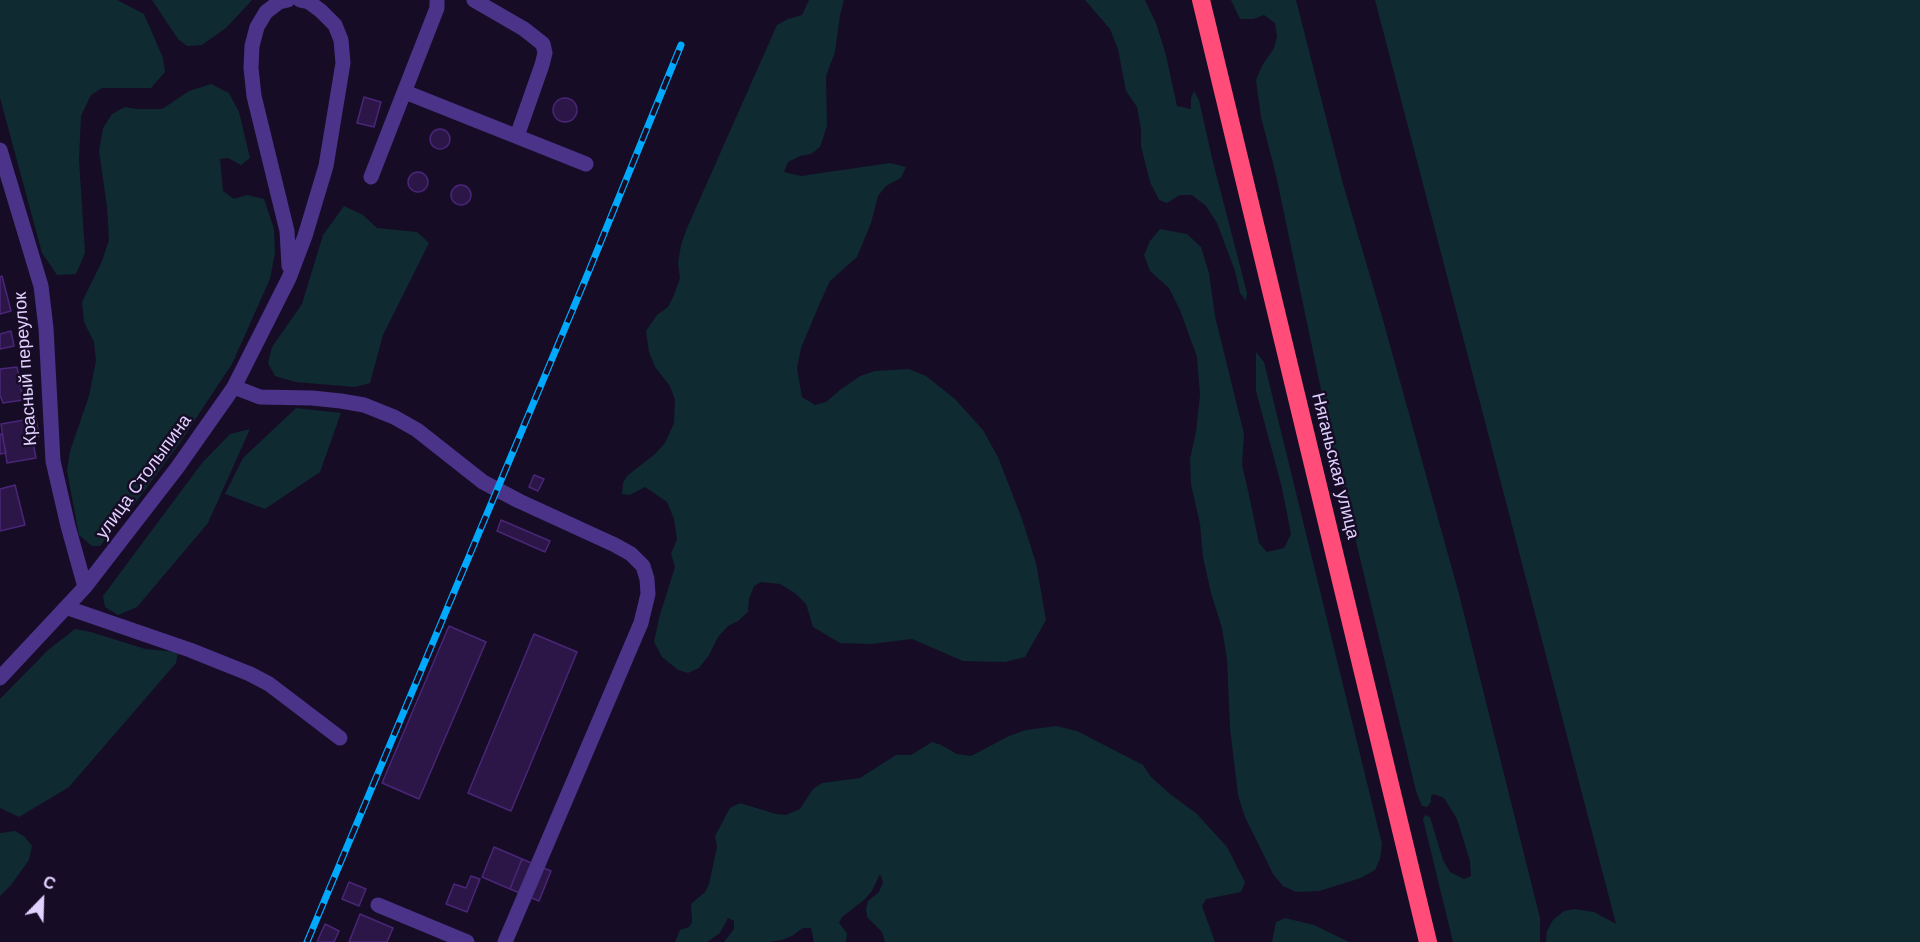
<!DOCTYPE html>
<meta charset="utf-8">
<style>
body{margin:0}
#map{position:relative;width:1920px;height:942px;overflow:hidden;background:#160c26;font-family:Arial,sans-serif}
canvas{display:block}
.north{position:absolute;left:12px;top:870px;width:60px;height:60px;-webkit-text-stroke:4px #160c26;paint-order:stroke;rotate:23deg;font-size:16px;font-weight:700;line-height:24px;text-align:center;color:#e1d1ff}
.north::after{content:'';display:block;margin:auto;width:21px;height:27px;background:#e1d1ff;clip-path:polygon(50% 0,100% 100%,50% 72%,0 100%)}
</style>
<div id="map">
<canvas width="1920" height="942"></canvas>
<div class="north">С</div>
</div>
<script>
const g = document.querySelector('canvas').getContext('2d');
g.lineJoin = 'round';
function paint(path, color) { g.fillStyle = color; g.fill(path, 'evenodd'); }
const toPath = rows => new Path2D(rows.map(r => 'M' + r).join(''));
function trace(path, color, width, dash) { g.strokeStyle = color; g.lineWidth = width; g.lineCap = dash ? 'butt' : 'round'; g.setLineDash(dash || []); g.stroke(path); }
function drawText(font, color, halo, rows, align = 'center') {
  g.font = font + ' Arial,sans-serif'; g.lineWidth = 5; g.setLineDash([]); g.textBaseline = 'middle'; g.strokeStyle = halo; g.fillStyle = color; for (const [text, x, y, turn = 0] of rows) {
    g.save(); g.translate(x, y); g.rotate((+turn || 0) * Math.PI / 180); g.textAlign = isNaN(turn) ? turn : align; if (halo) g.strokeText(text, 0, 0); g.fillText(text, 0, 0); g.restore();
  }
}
const green = toPath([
 [0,0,117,0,144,14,163,58,165,72,151,88,102,88,91,95,81,116,79,160,85,253,76,274,57,275,42,253,0,98],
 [152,0,252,0,226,28,202,45,187,46,178,39],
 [809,0,844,0,840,15,835,52,826,76,827,126,820,147,811,154,800,156,788,162,784,172,801,176,890,163,906,167,901,178,886,186,878,196,871,223,857,257,830,281,820,303,801,348,797,368,802,397,815,405,826,402,840,390,860,376,875,371,909,369,926,376,955,399,983,430,998,457,1022,519,1036,563,1046,620,1025,657,1005,662,963,661,912,639,871,644,840,643,813,627,806,604,795,593,780,584,761,582,754,586,749,599,748,612,738,621,728,626,718,637,709,655,699,668,688,673,678,670,662,657,654,642,659,618,675,567,671,554,677,539,674,519,667,502,645,487,630,495,622,494,623,483,627,476,655,454,665,443,674,423,675,400,670,386,655,367,649,352,646,331,657,315,668,307,674,295,680,278,678,263,681,245,687,228,777,25,788,19,802,15],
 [1085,0,1145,0,1156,23,1166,55,1177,106,1191,109,1191,98,1194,91,1199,100,1212,158,1247,293,1246,301,1240,293,1235,271,1217,223,1206,206,1192,195,1180,195,1167,203,1159,200,1150,182,1141,146,1141,129,1137,107,1126,91,1118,49,1110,29],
 [1231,0,1296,0,1343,184,1383,320,1459,594,1540,918,1540,942,1453,942,1423,819,1425,815,1430,817,1443,860,1450,872,1464,879,1471,876,1470,861,1457,819,1444,798,1434,794,1431,796,1431,802,1427,807,1422,806,1416,791,1332,442,1276,175,1261,117,1256,80,1262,66,1274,48,1277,37,1275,23,1264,15,1253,19,1240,19],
 [1375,0,1920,0,1920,942,1546,942,1547,931,1553,920,1564,911,1575,909,1594,912,1616,924],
 [211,84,229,93,239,112,250,158,241,165,228,158,220,159,223,191,234,199,247,195,264,199,274,229,275,253,270,279,232,364,179,444,133,506,100,546,92,546,79,535,67,471,70,451,89,396,96,361,94,342,84,322,82,302,102,261,109,240,107,207,99,151,103,128,112,114,125,107,136,109,162,109,189,91],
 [344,206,363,215,377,228,417,232,429,243,383,335,370,383,355,387,295,382,275,376,268,363,272,347,302,304,323,235],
 [1160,229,1187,234,1201,247,1209,273,1215,316,1244,434,1242,465,1249,495,1259,543,1267,552,1284,548,1291,534,1282,488,1256,391,1256,352,1264,362,1382,844,1380,859,1375,870,1361,878,1319,891,1296,892,1283,886,1273,874,1245,817,1238,795,1230,728,1227,659,1222,628,1211,593,1203,557,1200,524,1191,484,1190,459,1196,432,1200,395,1197,357,1180,310,1169,288,1150,271,1144,255,1150,241],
 [296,408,341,413,320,472,265,509,225,494,243,458],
 [250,429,208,523,137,607,118,615,105,607,103,596,202,463,230,434],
 [75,629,91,632,145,649,178,652,176,663,69,787,19,817,0,808,0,699,48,650],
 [1056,726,1077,731,1143,765,1151,777,1170,794,1197,814,1227,847,1245,882,1241,892,1206,899,1202,906,1215,942,885,942,882,932,867,917,866,909,868,901,879,892,883,882,880,874,872,891,864,900,842,917,839,923,847,933,846,942,814,942,811,928,803,928,792,936,782,940,769,942,724,942,734,929,734,921,728,918,720,933,707,942,675,942,680,930,689,927,692,922,691,904,705,892,709,884,717,847,715,836,730,808,740,803,776,814,786,815,800,809,813,789,822,783,860,778,896,755,911,755,932,742,941,745,957,754,971,756,1009,736,1026,730],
 [15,831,25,837,32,846,29,860,11,885,0,896,0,833],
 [1285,918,1314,925,1349,942,1272,942,1276,922]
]);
const building = toPath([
 [364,97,381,102,374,127,357,123,364,97],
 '553 110a12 12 0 1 1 24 0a12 12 0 1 1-24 0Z',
 '430 139a10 10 0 1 1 20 0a10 10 0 1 1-20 0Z',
 '408 182a10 10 0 1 1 20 0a10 10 0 1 1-20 0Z',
 '451 195a10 10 0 1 1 20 0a10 10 0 1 1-20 0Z',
 [2,276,11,311,0,314,0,277,2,276],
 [11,331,14,346,0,349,0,334,11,331],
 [17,367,23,400,3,403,0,395,0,369,17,367],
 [36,418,39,436,32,437,36,458,7,463,1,424,36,418],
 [0,434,2,434,6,453,0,454,0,434],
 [534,475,544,479,538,491,529,487,534,475],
 [15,485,25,525,0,531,0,489,15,485],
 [501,520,550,541,545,552,497,531,501,520],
 [449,626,486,642,419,799,382,783,449,626],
 [534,634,577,652,511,811,468,793,534,634],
 [494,847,522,859,510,889,482,877,494,847],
 [522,859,551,871,539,901,510,889,522,859],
 [471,876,480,879,467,912,446,904,454,884,466,888,471,876],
 [349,882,366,889,359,906,342,899,349,882],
 [360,914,393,928,387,942,349,942,360,914],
 [325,924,339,931,334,942,317,942,325,924]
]);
const minor = toPath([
 [288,0,279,2,266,12,257,27,252,46,251,68,254,96,287,231,289,266],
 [474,0,524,29,543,44,545,53,542,65,517,136],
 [405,92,586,164],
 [0,150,41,286,46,328,53,461,68,526,85,587],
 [371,177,437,8,437,0],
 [234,387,260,397,312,398,341,401,364,405,394,417,417,430,483,482,519,501,615,545,631,554,643,566,647,579,648,594,641,623,505,942],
 [68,608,190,650,250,674,269,684,340,738],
 [0,678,85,587,177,468,234,387,289,278,305,236,326,166,343,63,341,40,335,25,321,11,309,2,300,0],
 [378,905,467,942]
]);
const highway = toPath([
 [1201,0,1428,942]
]);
const rail = toPath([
 [307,942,586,278,681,45]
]);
const streetNames = [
 ["Красный переулок",26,369,-94],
 ["Няганьская улица",1335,466,76],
 ["улица Столыпина",144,477,-54]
];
paint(green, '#0f2a30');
paint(building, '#2c1648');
trace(building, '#492677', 1.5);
trace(minor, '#4a3389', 15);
trace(highway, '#ff4c78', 18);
trace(rail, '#00a9fc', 7);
trace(rail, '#160c26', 4.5, [14]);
drawText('18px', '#e1d1ff', '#160c26', streetNames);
</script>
